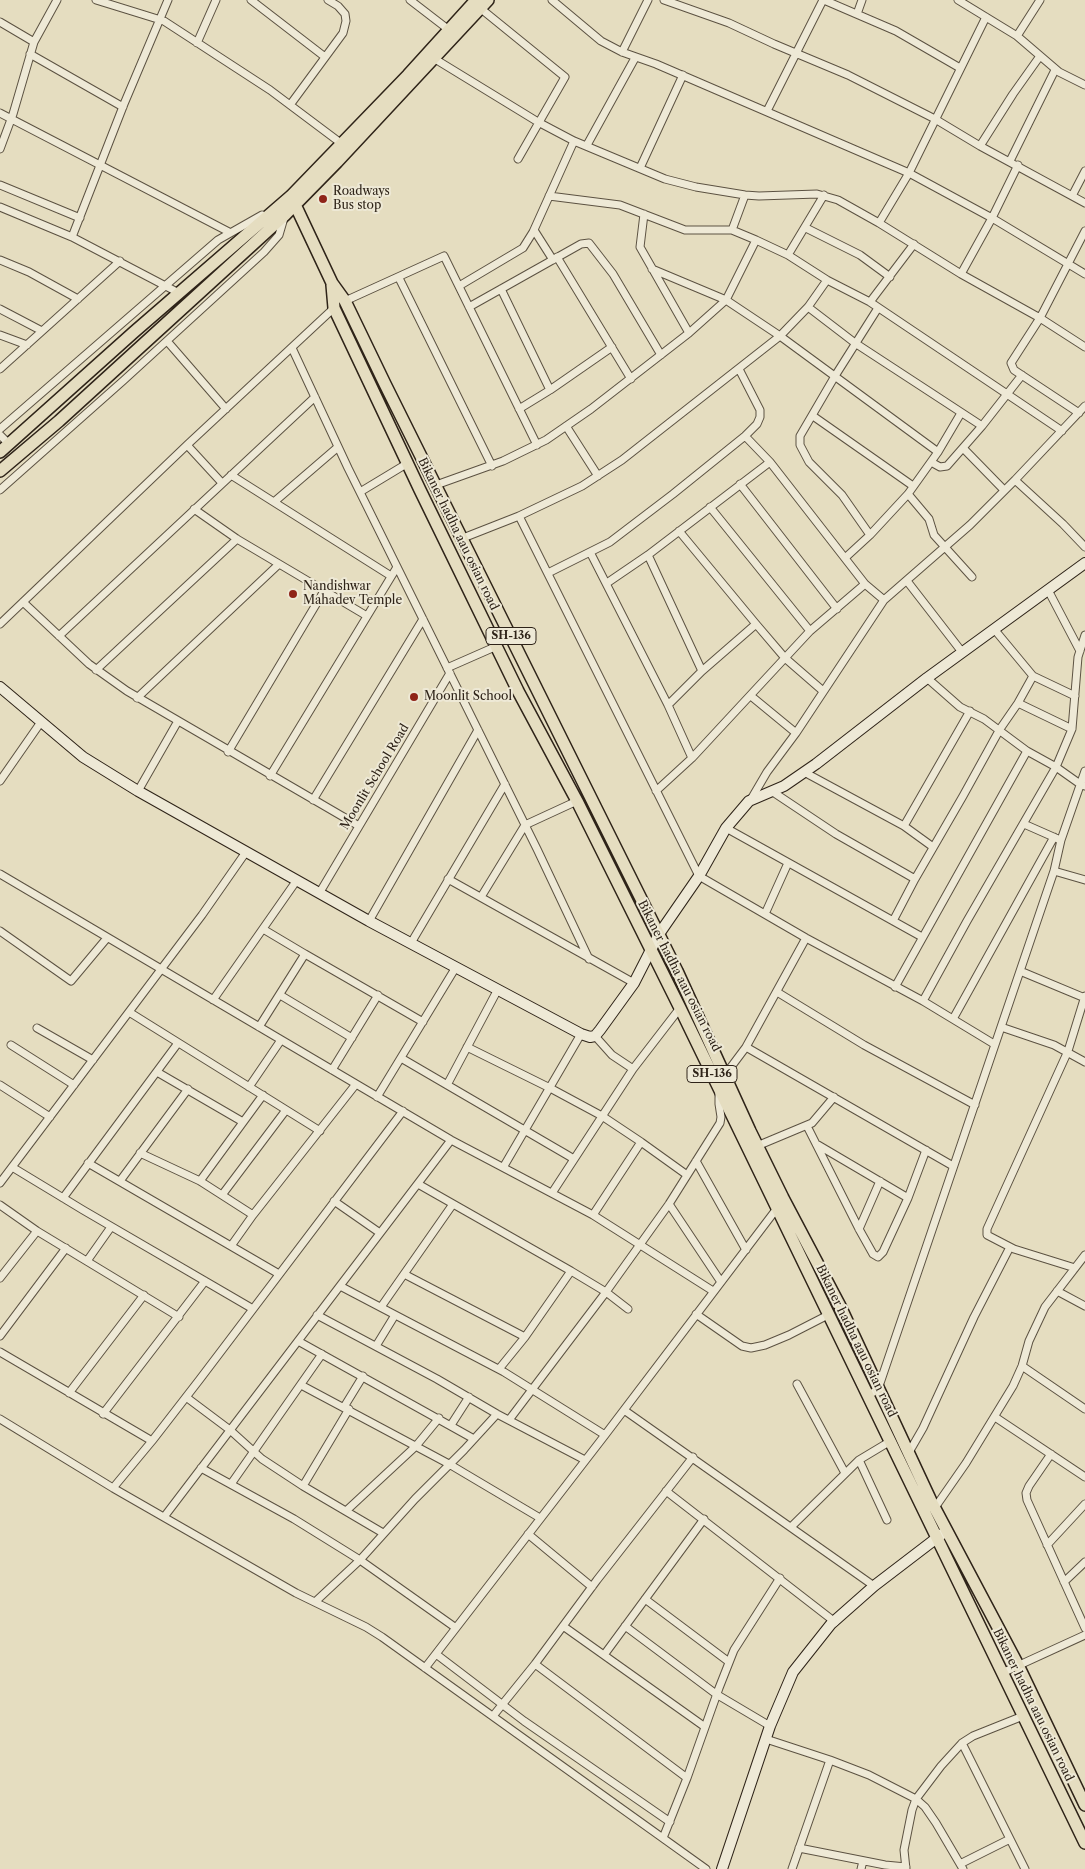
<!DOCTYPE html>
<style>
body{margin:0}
canvas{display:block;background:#e5ddc0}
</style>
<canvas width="1085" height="1869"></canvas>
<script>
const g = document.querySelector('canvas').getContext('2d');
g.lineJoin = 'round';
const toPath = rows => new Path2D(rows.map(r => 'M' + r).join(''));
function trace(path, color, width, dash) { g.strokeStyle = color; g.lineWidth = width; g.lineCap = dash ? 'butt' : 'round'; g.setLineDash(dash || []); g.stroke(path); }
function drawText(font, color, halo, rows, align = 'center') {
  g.font = font + ' "Libre Caslon Text",serif'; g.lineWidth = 4; g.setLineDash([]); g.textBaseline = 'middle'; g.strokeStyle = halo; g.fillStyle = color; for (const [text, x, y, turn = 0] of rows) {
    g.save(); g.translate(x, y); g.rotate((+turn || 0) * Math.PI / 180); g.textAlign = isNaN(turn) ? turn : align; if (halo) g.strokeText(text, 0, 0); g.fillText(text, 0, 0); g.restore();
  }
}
const street = toPath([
 [96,0,164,21,270,90,342,144],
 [168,0,124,104,72,237,179,293],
 [251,0,325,57],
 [410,0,449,30],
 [552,0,601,41,622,52,656,64,909,173,992,218,1085,274],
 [664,0,729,23,774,44,848,75,935,119,980,146,1085,203],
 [824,0,896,31,960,68],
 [958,0,1017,36,1059,72,1085,85],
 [480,8,565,77,518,159],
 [857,14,862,0],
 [0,22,34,42],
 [1017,36,1040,0],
 [197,43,216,0],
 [622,52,648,0],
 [30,54,123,107],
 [435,59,538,122,574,141,665,179,696,187,745,195,759,196,817,194,838,200,879,223,961,274,1040,318,1085,347],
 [290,105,343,33,346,21,345,14,338,6,328,0],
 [767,111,823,0],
 [0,113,229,232],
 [587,145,635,58],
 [980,146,1013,94,1040,56],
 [0,149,13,114,34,42,57,0],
 [1010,161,1055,70],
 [640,168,683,75],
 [0,185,80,218],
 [549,196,620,205,685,230,732,230,756,240,788,255,827,280,870,302,1062,431],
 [1072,196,1085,171],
 [0,207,72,237],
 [644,214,640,247,689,333],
 [879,223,909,173,986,17],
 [806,228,860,255,890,277],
 [534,230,553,260],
 [732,230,745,195],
 [788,255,824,195],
 [557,257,631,379],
 [0,260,29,272,78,299],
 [652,269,726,300,780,336,938,452],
 [961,274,992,218,1018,165],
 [399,278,492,466],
 [459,286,523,248,533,232,574,141],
 [501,289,550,390],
 [345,301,444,256,537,445],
 [870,302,914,244],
 [469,307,581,244,589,243,613,274,661,355],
 [808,307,855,343,982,426],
 [0,309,42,331],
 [0,335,27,345],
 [167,341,226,409],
 [292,348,348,468,537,849,589,959],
 [0,369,120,261],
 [519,409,550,390,612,347],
 [1079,413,1014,370,1011,363,1040,318,1085,231],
 [813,416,913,486],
 [566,426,598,476],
 [0,429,218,240,262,215],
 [0,435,9,444],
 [745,436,770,462,865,584,884,600],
 [187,445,222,483],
 [963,448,1004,490],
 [931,462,940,467,947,466,982,426,1022,375],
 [231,475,391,576],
 [1015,480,1063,524,1085,547],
 [740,484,837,609],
 [436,485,503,461,546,440,591,409,689,333,726,300,756,240],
 [0,490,124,380,264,252,279,235,284,218],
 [360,492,408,463],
 [908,494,929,519,934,535,972,577],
 [274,502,338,447],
 [710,507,810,631],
 [194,509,237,539,367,616],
 [519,516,699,876,806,938,923,1001,994,1044],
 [679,531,756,624,785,658,823,691],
 [870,535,842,495,809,462,800,445,800,436,835,376,878,308],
 [463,538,519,516,582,486,622,460,780,336,808,307,827,280],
 [590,552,668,705,692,758],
 [648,555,702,671],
 [845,558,870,535,908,494,938,452,961,413],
 [548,573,610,542,673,494,745,436,757,424,760,417,760,410,739,369],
 [907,581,962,652],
 [607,583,648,555,770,462],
 [1048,590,1080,651],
 [23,602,89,664,127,691,359,826],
 [0,624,187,445,334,308],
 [994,629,1033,676,1075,696],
 [59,636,315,397],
 [447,668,497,646],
 [96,670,237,539],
 [927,678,960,707,984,719,1027,751,1056,767,1080,784,1085,786],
 [751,696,796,733],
 [137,698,279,564],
 [1018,703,1072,729],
 [668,705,702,671,756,624],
 [228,752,324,591],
 [804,772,904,826,933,847],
 [270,776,397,567],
 [0,781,41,722],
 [138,791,178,721],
 [656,791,692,758,810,631,865,584],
 [773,792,836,834,915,879],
 [313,800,423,619],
 [750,801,767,772,796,733,884,600,970,525,1015,480,1085,406],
 [1024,824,1058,839],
 [904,826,970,711],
 [726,828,922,937],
 [1054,871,1085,880],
 [0,874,451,1140,593,1215,713,1291],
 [448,879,634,983],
 [320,892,450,673],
 [481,897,525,825,577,801],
 [765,914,788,863],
 [369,921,478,730],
 [893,921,915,879,963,796,1000,729,1018,703,1033,676],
 [263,929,305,954],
 [0,931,71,981,107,938],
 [411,943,505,784],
 [1020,971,1085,998],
 [895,987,1027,751],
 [777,992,864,1045,975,1105],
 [280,995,352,1038],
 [213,1000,297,880],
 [923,1001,967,921,1056,767,1072,729,1078,657,1085,635],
 [129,1012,320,1131],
 [953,1019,1054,837],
 [259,1027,305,954,423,1022],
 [1001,1027,1054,1045,1085,1062],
 [37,1028,93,1060],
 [595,1036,612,1055,633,1069],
 [11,1045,74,1085],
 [467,1047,550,1088,602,1116,641,1142,687,1175],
 [746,1047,953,1166],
 [401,1058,574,1159],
 [332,1070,378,995],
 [157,1072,243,1122],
 [725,1075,746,1047,806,938],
 [0,1085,50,1117],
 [447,1085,497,991],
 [249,1087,281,1040],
 [377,1097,456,967],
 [807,1126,859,1229,873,1254,878,1257,883,1252,908,1198,926,1150],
 [818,1145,908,1198],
 [757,1146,812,1123,834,1097],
 [140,1153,200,1181,253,1215],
 [696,1161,746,1250],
 [88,1163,279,1274],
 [504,1166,581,1034],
 [12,1167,83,1210,253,1309],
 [120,1181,188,1089],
 [200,1181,263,1095],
 [0,1183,202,915,246,852],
 [418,1184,571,1271,606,1292,628,1309],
 [552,1193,633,1069,680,1008],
 [222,1195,286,1110],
 [63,1198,178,1043],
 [334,1201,380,1233],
 [669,1204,721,1282],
 [0,1205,37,1231,179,1317],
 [593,1215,641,1142],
 [859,1229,880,1181],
 [231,1246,253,1215,356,1084],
 [87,1261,111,1227],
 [1075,1268,1014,1249,987,1235,987,1229,1068,1051,1085,996],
 [404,1274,525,1337],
 [0,1278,37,1231],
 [340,1286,504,1372,605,1435],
 [1057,1291,1085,1306],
 [381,1307,453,1204],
 [696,1314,742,1346,751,1348,765,1345,789,1335,828,1315],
 [317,1315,437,1379,497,1414,585,1460],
 [0,1336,66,1248],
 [298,1341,474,1439],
 [376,1346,395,1315],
 [0,1352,152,1441],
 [1022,1366,1085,1409],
 [499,1369,525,1337,571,1271],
 [797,1384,845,1473],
 [301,1385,449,1464,540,1518],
 [69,1393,144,1295],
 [868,1396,878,1389,1054,871,1061,840,1085,771],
 [186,1397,230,1430,262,1459,303,1486,383,1533],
 [344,1407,363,1376],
 [624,1410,874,1586],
 [103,1414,205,1281],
 [995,1417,1085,1477],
 [0,1419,113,1488,296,1593,366,1627,382,1637,706,1869],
 [509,1420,606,1292,669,1204,720,1123,721,1117,719,1104,719,1093],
 [451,1425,469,1397],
 [908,1454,923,1428,974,1317,1010,1247],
 [1051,1454,1029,1486,1026,1493,1027,1500,1085,1628],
 [859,1460,887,1520],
 [201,1468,294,1519,360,1560,456,1628],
 [231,1484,322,1354],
 [303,1486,349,1409],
 [113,1488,152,1441,200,1379,403,1111],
 [666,1491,835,1622],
 [934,1509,966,1463,1013,1386,1022,1366,1029,1341,1045,1307,1085,1255],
 [346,1511,416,1446,439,1418],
 [164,1517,451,1140],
 [791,1527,859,1460,889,1442],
 [528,1534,592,1587],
 [1047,1545,1085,1504],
 [1064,1582,1085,1562],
 [645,1599,729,1662],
 [315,1602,360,1560,415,1499,464,1450,497,1414],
 [563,1626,705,1727],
 [625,1626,716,1694,770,1726],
 [436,1654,524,1721,670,1822],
 [604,1655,704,1519],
 [535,1664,687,1778],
 [425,1668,605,1435,778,1207],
 [1002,1673,1085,1635],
 [493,1716,535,1664,597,1580,693,1457],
 [766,1739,830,1760,869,1775,916,1799,925,1807,936,1823,963,1869],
 [962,1743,1025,1869],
 [663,1838,687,1778,719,1688,734,1650,780,1578],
 [799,1848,885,1865,906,1867],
 [960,1864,1010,1839],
 [792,1869,830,1760],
 [861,1869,863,1861],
 [906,1869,904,1850,912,1810,916,1799,941,1766,962,1743,973,1736,1023,1716]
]);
const secondary = toPath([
 [0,687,83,757,138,791,369,921,581,1034,590,1037,595,1036,600,1030,634,983,659,934,699,876,726,828,749,801,784,786,816,764,927,678,1085,563],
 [722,1869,770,1726,793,1672,831,1624,874,1586,942,1534]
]);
const primary = toPath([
 [291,196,332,283,345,301,385,384,677,971,750,1131,783,1198,840,1306,931,1501,1018,1665,1085,1805],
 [332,285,334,308,420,490,518,691,577,801,680,1008,1085,1843],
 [0,452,134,332,291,196,408,75,476,0],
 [0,471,59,421,285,215,337,162,488,0]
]);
const markers = [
 [323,199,5,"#8f2418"],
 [293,594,5,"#8f2418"],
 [414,697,5,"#8f2418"]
];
const shields = [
 [511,636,50],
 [712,1074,50]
];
const shieldNames = [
 ["SH-136",511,636],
 ["SH-136",712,1074]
];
const poiNames = [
 ["Roadways",333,192],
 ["Bus stop",333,206],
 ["Nandishwar",303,587],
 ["Mahadev Temple",303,601],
 ["Moonlit School",424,697]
];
const streetNames = [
 ["Bikaner hadha aau osian road",458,534,64],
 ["Moonlit School Road",375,777,-59],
 ["Bikaner hadha aau osian road",679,976,63],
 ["Bikaner hadha aau osian road",856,1341,64],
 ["Bikaner hadha aau osian road",1033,1705,64]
];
trace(street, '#5c5242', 9);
trace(secondary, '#2e2318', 12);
trace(primary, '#2e2318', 14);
trace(street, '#eee9d6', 7);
trace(secondary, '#eee9d6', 10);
trace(primary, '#e5ddc0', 11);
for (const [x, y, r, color] of markers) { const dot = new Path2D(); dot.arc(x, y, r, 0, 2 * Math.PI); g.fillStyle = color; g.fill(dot); trace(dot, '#eee9d6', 2); }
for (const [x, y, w] of shields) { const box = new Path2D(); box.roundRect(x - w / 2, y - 8.5, w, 17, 4); g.fillStyle = '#eee9d6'; g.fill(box); trace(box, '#2e2318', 1); }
drawText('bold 11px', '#2e2318', null, shieldNames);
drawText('12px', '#2e2318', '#eee9d6', poiNames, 'left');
drawText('12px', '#2e2318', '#eee9d6', streetNames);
</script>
